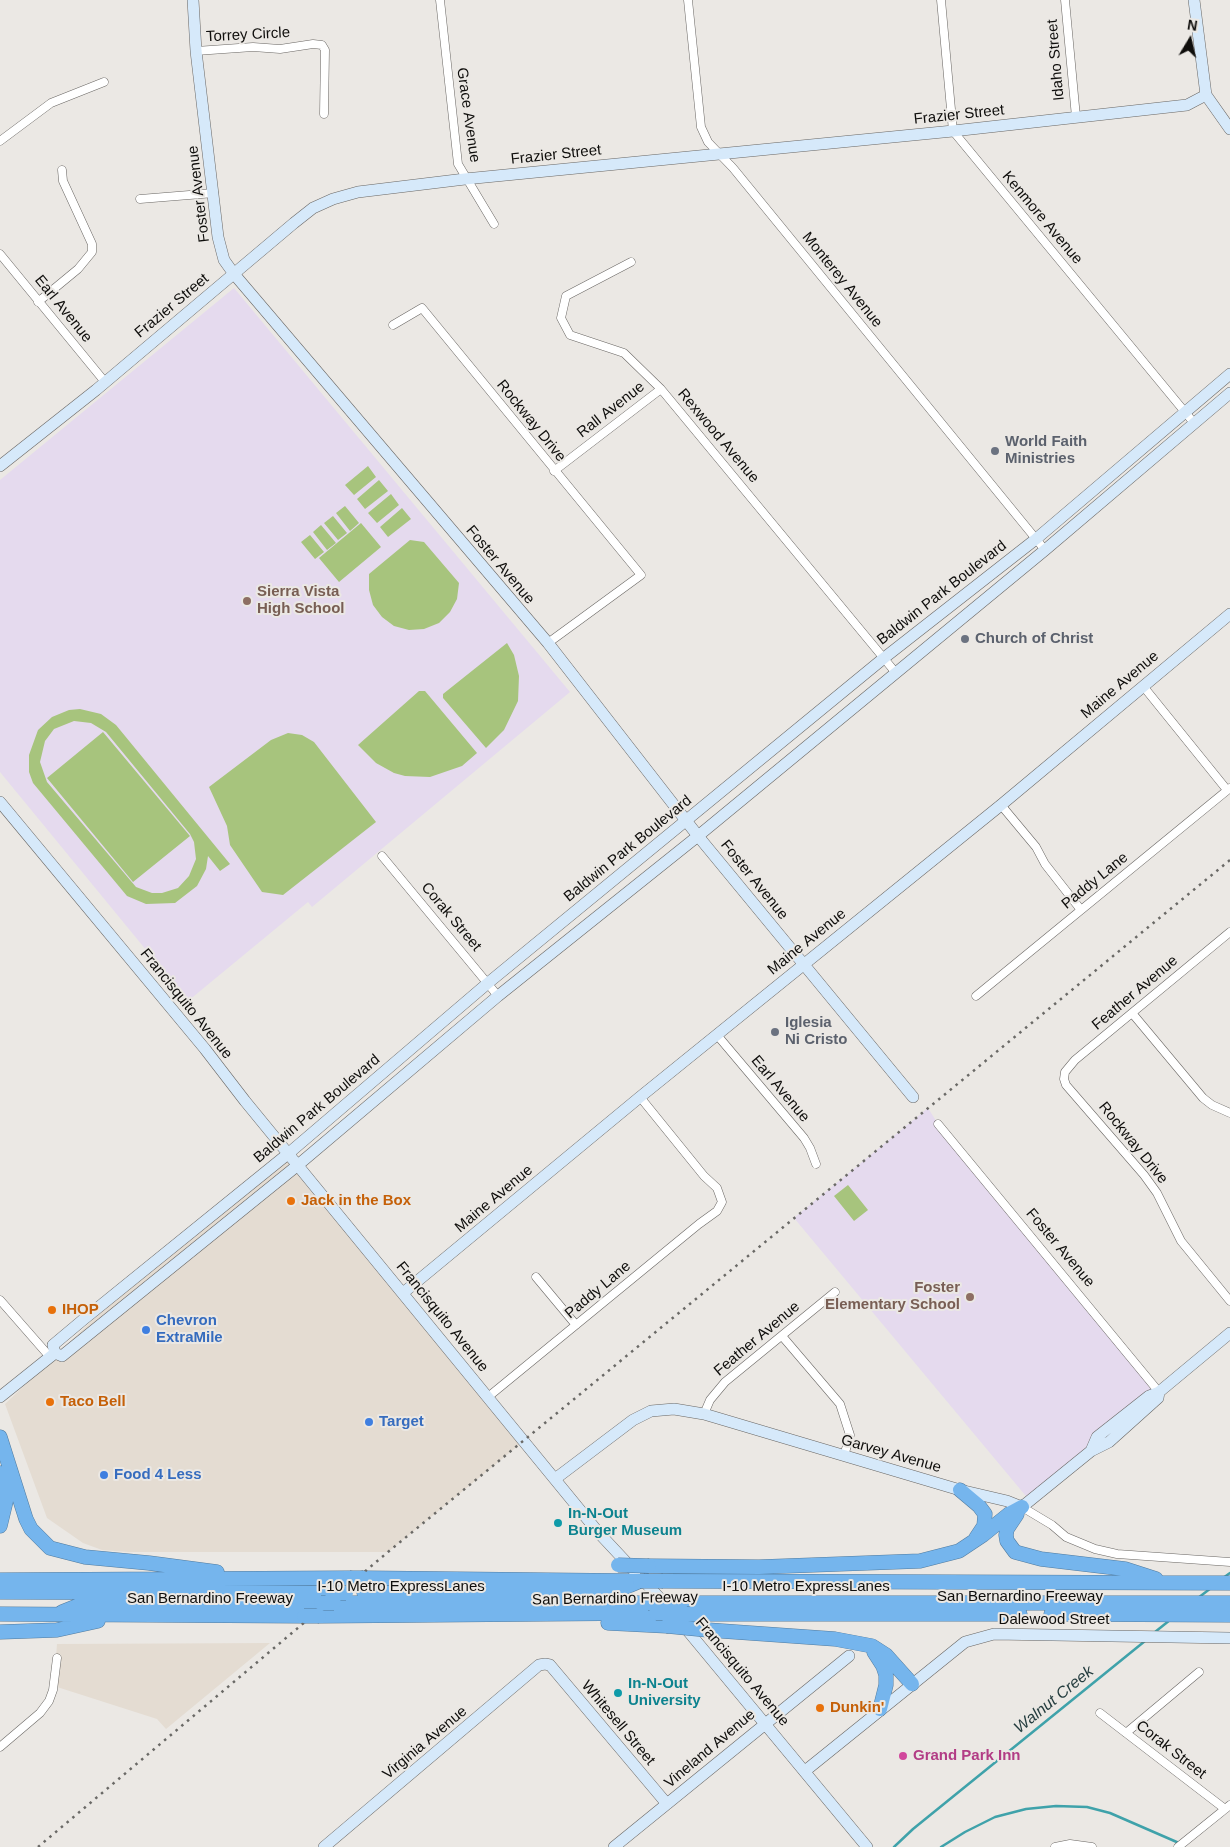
<!DOCTYPE html>
<style>
body{margin:0}
#map{position:relative;width:1230px;height:1847px;overflow:hidden;background:#ebe8e4;font-family:Arial,sans-serif}
canvas{display:block}
.north{position:absolute;left:1165px;top:15px;width:50px;height:50px;-webkit-text-stroke:4px #ebe8e4;paint-order:stroke;rotate:9deg;font-size:14px;font-weight:700;line-height:20px;text-align:center;color:#0f0e0c}
.north::after{content:'';display:block;margin:auto;width:18px;height:22px;background:#0f0e0c;clip-path:polygon(50% 0,100% 100%,50% 72%,0 100%)}
</style>
<div id="map">
<canvas width="1230" height="1847"></canvas>
<div class="north">N</div>
</div>
<script>
const g = document.querySelector('canvas').getContext('2d');
g.lineJoin = 'round';
function paint(path, color) { g.fillStyle = color; g.fill(path, 'evenodd'); }
const toPath = rows => new Path2D(rows.map(r => 'M' + r).join(''));
function trace(path, color, width, dash) { g.strokeStyle = color; g.lineWidth = width; g.lineCap = dash ? 'butt' : 'round'; g.setLineDash(dash || []); g.stroke(path); }
function drawText(font, color, halo, rows, align = 'center') {
  g.font = font + ' Arial,sans-serif'; g.lineWidth = 4; g.setLineDash([]); g.textBaseline = 'middle'; g.strokeStyle = halo; g.fillStyle = color; for (const [text, x, y, turn = 0] of rows) {
    g.save(); g.translate(x, y); g.rotate((+turn || 0) * Math.PI / 180); g.textAlign = isNaN(turn) ? turn : align; if (halo) g.strokeText(text, 0, 0); g.fillText(text, 0, 0); g.restore();
  }
}
const built = toPath([
 [289,1153,524,1441,388,1552,128,1552,102,1550,83,1543,47,1518,5,1404,153,1262],
 [270,1643,166,1729,157,1719,54,1686,57,1644]
]);
const education = toPath([
 [234,288,570,692,312,907,308,902,188,1001,0,772,0,480],
 [928,1108,938,1124,1159,1392,1158,1398,1030,1501,794,1218]
]);
const green = toPath([
 [368,466,376,477,354,495,345,485],
 [379,480,388,491,365,509,357,499],
 [391,494,399,505,377,523,368,513],
 [345,506,359,523,350,531,336,513],
 [402,508,411,519,388,537,380,527],
 [333,516,347,533,338,540,324,523],
 [361,523,381,547,339,582,319,558],
 [321,525,336,543,327,550,313,532],
 [310,535,324,552,315,559,301,542],
 [410,540,424,542,459,583,457,599,450,612,439,623,424,629,409,630,394,626,382,617,373,605,369,590,369,574],
 [507,643,514,655,519,676,518,701,504,730,486,748,443,698,443,694],
 [419,691,425,691,477,753,462,766,430,777,405,776,394,773,376,763,358,745],
 [80,709,101,714,116,725,230,864,220,871,208,856,206,869,197,886,175,903,146,904,127,896,33,783,29,772,29,755,38,730,52,717,69,710],
 [74,721,91,723,106,732,190,834,194,842,196,859,189,876,178,888,162,893,152,893,136,887,47,782,40,762,45,741,54,729],
 [103,732,190,836,133,882,47,778],
 [288,733,302,735,314,742,376,822,283,895,262,892,230,845,227,826,209,787,271,740],
 [848,1185,868,1210,854,1221,834,1196]
]);
const stream = toPath([
 [1223,1578,1230,1573],
 [1198,1598,1211,1588],
 [1155,1632,1170,1620],
 [894,1847,913,1829,1145,1641],
 [941,1847,965,1832,995,1817,1026,1809,1056,1806,1087,1807,1110,1813,1179,1843]
]);
const street = toPath([
 [440,0,458,164,494,224],
 [688,0,701,127,708,142,733,168,1045,550],
 [941,0,953,131,1194,423],
 [1065,0,1076,117],
 [196,51,253,47,280,49,313,44,322,45,325,50,324,114],
 [0,141,51,103,104,82],
 [140,199,214,193],
 [0,254,105,382],
 [631,262,566,296,561,318,570,335,624,353,661,389,896,673],
 [38,302,78,269,92,252,92,244,63,181,62,170],
 [393,325,422,308,641,575,548,643],
 [554,471,661,389],
 [1143,686,1227,790],
 [1001,805,1036,847,1045,864,1081,910],
 [382,856,498,996],
 [1230,932,1075,1060,1065,1072,1064,1079,1066,1085,1144,1175,1157,1193,1181,1241,1230,1301],
 [976,996,1230,788],
 [1132,1013,1203,1098,1212,1105,1230,1113],
 [717,1035,804,1138,810,1148,816,1164],
 [938,1124,1159,1392],
 [536,1277,576,1325],
 [0,1300,50,1357],
 [782,1336,840,1404,850,1435,844,1456],
 [488,1397,699,1224,717,1211,722,1202,717,1188,704,1176,640,1097],
 [704,1414,710,1400,725,1382,835,1292],
 [1022,1507,1052,1525,1066,1537,1095,1549,1117,1554,1230,1562],
 [1100,1713,1225,1809],
 [1126,1733,1199,1672],
 [0,1747,40,1713,49,1701,53,1690,57,1658],
 [1055,1847,1070,1844,1092,1847],
 [1178,1847,1230,1805]
]);
const secondary = toPath([
 [193,0,196,51,218,237,224,260,234,274,548,643,698,836,913,1097],
 [1194,0,1206,95,1230,129],
 [0,466,96,390,294,223,313,208,333,199,358,192,465,179,953,131,1187,105,1206,95],
 [0,802,205,1049,245,1101,598,1532,668,1607],
 [403,1293,640,1097,1001,805,1230,614],
 [55,1353,53,1345,84,1319,289,1153,488,983,884,658,1036,539,1230,374],
 [55,1353,62,1356,298,1165,498,996,698,836,1045,550,1230,393],
 [0,1397,55,1353],
 [1091,1451,1097,1437,1149,1396,1159,1392,1230,1333],
 [555,1479,633,1420,651,1411,674,1409,704,1414,960,1490,1007,1501,1022,1507,1091,1451,1109,1442,1158,1398,1159,1392],
 [683,1625,867,1847],
 [805,1771,965,1642,994,1634,1230,1638],
 [324,1847,539,1665,545,1664,550,1665,667,1804],
 [614,1847,849,1656]
]);
const highway = toPath([
 [0,1437,26,1519,31,1529,50,1548,85,1557,149,1563,217,1572],
 [0,1473,6,1501,0,1526],
 [960,1490,979,1506,985,1514,984,1526,976,1538],
 [1017,1514,1007,1529,1006,1535,1007,1541,1015,1552,1041,1559,1125,1569,1156,1579],
 [649,1566,759,1567,920,1561,959,1551,983,1535,1009,1514,1022,1507],
 [363,1578,637,1581],
 [0,1580,350,1578],
 [663,1581,1230,1583],
 [0,1592,332,1593],
 [364,1593,614,1592,640,1581],
 [334,1603,648,1603],
 [681,1603,1230,1603],
 [62,1612,82,1604,321,1603],
 [0,1614,304,1616],
 [691,1614,1020,1614],
 [1051,1614,1230,1615],
 [319,1616,656,1613],
 [608,1623,667,1626],
 [708,1630,835,1639,872,1646,886,1655,912,1684],
 [0,1632,57,1630,98,1621],
 [874,1652,883,1666,886,1675,886,1685,880,1709]
]);
const rail = toPath([
 [38,1847,388,1552,1230,860]
]);
const highwayBridge = toPath([
 [618,1565,649,1566],
 [350,1578,363,1578],
 [640,1581,663,1581],
 [332,1593,346,1593],
 [321,1603,334,1603],
 [648,1603,681,1603],
 [656,1613,691,1614],
 [304,1616,319,1616],
 [667,1626,708,1630]
]);
const markers = [
 [995,451,5,"#6b7280"],
 [247,601,5,"#8d6e63"],
 [965,639,5,"#6b7280"],
 [775,1032,5,"#6b7280"],
 [291,1201,5,"#e8710a"],
 [970,1297,5,"#8d6e63"],
 [52,1310,5,"#e8710a"],
 [146,1330,5,"#3f7fe0"],
 [50,1402,5,"#e8710a"],
 [369,1422,5,"#3f7fe0"],
 [104,1475,5,"#3f7fe0"],
 [558,1523,5,"#0f9aa8"],
 [618,1693,5,"#0f9aa8"],
 [820,1708,5,"#e8710a"],
 [903,1756,5,"#d1479c"]
];
const streetNames = [
 ["Torrey Circle",248,35,-3],
 ["Idaho Street",1056,60,-95],
 ["Grace Avenue",468,115,82],
 ["Frazier Street",959,115,-6],
 ["Frazier Street",556,155,-6],
 ["Foster Avenue",199,194,-97],
 ["Kenmore Avenue",1042,218,50],
 ["Monterey Avenue",842,280,51],
 ["Frazier Street",172,306,-40],
 ["Earl Avenue",63,309,51],
 ["Rall Avenue",611,410,-38],
 ["Rockway Drive",531,421,51],
 ["Rexwood Avenue",718,436,50],
 ["Foster Avenue",500,565,50],
 ["Baldwin Park Boulevard",942,593,-38],
 ["Maine Avenue",1120,685,-40],
 ["Baldwin Park Boulevard",628,849,-39],
 ["Foster Avenue",754,880,51],
 ["Paddy Lane",1095,881,-39],
 ["Corak Street",451,917,50],
 ["Maine Avenue",807,942,-39],
 ["Feather Avenue",1135,993,-40],
 ["Francisquito Avenue",186,1004,51],
 ["Earl Avenue",780,1089,50],
 ["Baldwin Park Boulevard",317,1109,-40],
 ["Rockway Drive",1133,1143,51],
 ["Maine Avenue",494,1199,-40],
 ["Foster Avenue",1060,1248,50],
 ["Paddy Lane",598,1290,-40],
 ["Francisquito Avenue",442,1317,51],
 ["Feather Avenue",757,1339,-40],
 ["Garvey Avenue",891,1454,16],
 ["I-10 Metro ExpressLanes",401,1587],
 ["I-10 Metro ExpressLanes",806,1587],
 ["San Bernardino Freeway",1020,1597],
 ["San Bernardino Freeway",210,1599],
 ["San Bernardino Freeway",615,1599,-1],
 ["Dalewood Street",1054,1620],
 ["Francisquito Avenue",742,1672,50],
 ["Whitesell Street",618,1723,50],
 ["Virginia Avenue",425,1743,-40],
 ["Vineland Avenue",710,1749,-40],
 ["Corak Street",1171,1750,38]
];
const worshipNames = [
 ["World Faith",1005,442],
 ["Ministries",1005,459],
 ["Church of Christ",975,639],
 ["Iglesia",785,1023],
 ["Ni Cristo",785,1040]
];
const educationNames = [
 ["Sierra Vista",257,592],
 ["High School",257,609],
 ["Foster",960,1288,"right"],
 ["Elementary School",960,1305,"right"]
];
const foodNames = [
 ["Jack in the Box",301,1201],
 ["IHOP",62,1310],
 ["Taco Bell",60,1402],
 ["Dunkin'",830,1708]
];
const shopNames = [
 ["Chevron",156,1321],
 ["ExtraMile",156,1338],
 ["Target",379,1422],
 ["Food 4 Less",114,1475]
];
const cultureNames = [
 ["In-N-Out",568,1514],
 ["Burger Museum",568,1531],
 ["In-N-Out",628,1684],
 ["University",628,1701]
];
const hotelNames = [
 ["Grand Park Inn",913,1756]
];
const waterNames = [
 ["Walnut Creek",1054,1700,-39]
];
paint(built, '#e4dcd2');
paint(education, '#e5daee');
paint(green, '#a7c47d');
trace(stream, '#3fa2aa', 2.5);
trace(street, '#696663', 9);
trace(secondary, '#696663', 12);
trace(highway, '#517b9e', 15);
trace(street, '#fff', 8);
trace(secondary, '#d6e9fa', 11);
trace(highway, '#75b5ed', 14);
trace(rail, '#6a6966', 2.5, [2.5, 5]);
trace(highwayBridge, '#517b9e', 15, []);
trace(highwayBridge, '#75b5ed', 14);
for (const [x, y, r, color] of markers) { const dot = new Path2D(); dot.arc(x, y, r, 0, 2 * Math.PI); g.fillStyle = color; g.fill(dot); trace(dot, '#ebe8e4', 2); }
drawText('15px', '#0f0e0c', '#ebe8e4', streetNames);
drawText('bold 15px', '#5b616d', '#ebe8e4', worshipNames, 'left');
drawText('bold 15px', '#785e54', '#ebe8e4', educationNames, 'left');
drawText('bold 15px', '#c56008', '#ebe8e4', foodNames, 'left');
drawText('bold 15px', '#366cbe', '#ebe8e4', shopNames, 'left');
drawText('bold 15px', '#0d838f', '#ebe8e4', cultureNames, 'left');
drawText('bold 15px', '#b23c85', '#ebe8e4', hotelNames, 'left');
drawText('italic 16px', '#253d3f', '#ebe8e4', waterNames);
</script>
